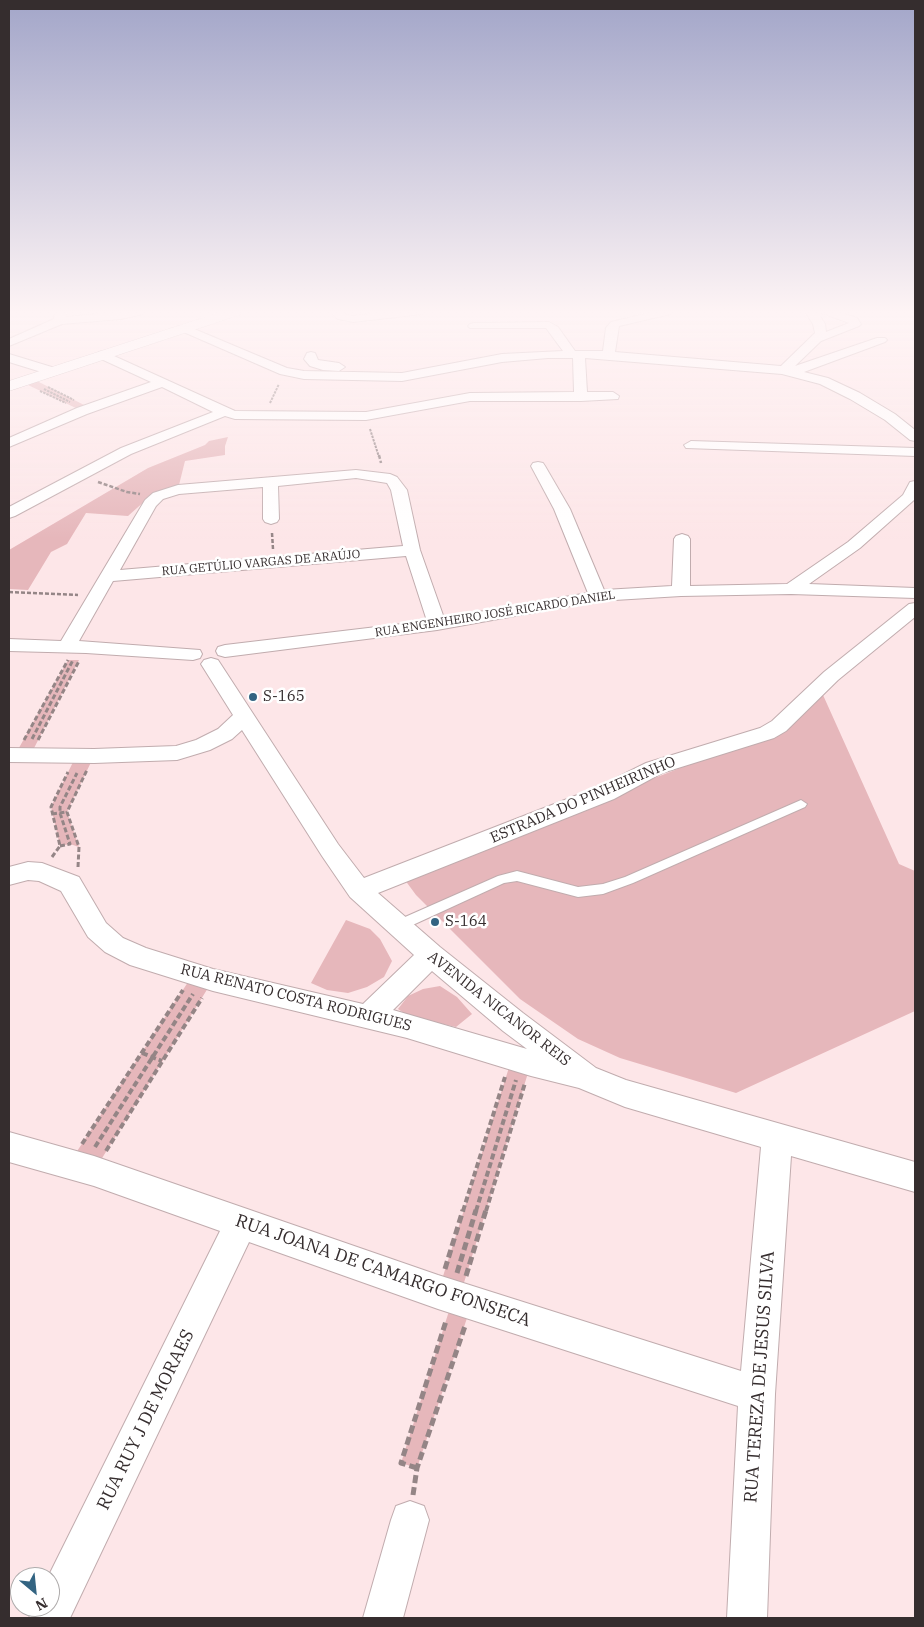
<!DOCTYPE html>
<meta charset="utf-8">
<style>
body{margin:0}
#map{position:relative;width:924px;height:1627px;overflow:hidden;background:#fde6e8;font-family:"IBM Plex Serif",serif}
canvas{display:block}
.frame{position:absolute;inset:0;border:10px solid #352d2e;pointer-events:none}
.north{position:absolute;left:10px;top:1567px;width:50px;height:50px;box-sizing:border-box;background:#fff;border:1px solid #aeabab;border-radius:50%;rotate:152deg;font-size:14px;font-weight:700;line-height:20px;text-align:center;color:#352d2e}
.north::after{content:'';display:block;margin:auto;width:18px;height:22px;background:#336482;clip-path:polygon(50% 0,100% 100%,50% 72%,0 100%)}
</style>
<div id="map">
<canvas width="924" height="1627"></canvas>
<div class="frame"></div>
<div class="north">N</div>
</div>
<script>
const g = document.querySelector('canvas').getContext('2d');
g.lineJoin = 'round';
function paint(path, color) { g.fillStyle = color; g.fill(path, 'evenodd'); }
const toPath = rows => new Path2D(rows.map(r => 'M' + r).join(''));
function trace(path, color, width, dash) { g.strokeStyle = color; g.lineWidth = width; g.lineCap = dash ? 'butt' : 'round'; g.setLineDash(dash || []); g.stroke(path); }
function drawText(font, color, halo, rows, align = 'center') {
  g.font = font + ' "IBM Plex Serif",serif'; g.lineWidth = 5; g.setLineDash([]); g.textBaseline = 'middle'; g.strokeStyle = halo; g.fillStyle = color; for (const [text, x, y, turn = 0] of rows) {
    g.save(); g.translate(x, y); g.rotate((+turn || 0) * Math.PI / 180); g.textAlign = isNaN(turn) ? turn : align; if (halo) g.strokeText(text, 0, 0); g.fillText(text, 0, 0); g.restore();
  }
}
const green = toPath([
 [37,381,90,408,82,411,28,385],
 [228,437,225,446,225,455,185,461,178,489,146,500,128,516,86,513,67,544,51,552,28,590,9,589,9,550,148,468,205,445,209,441],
 [68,660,79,660,30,756,15,755],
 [823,695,899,864,915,871,915,1011,736,1093,620,1058,578,1039,520,999,416,895,402,876,706,758],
 [76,756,94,756,67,812,79,847,70,844,60,846,51,807],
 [346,920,370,929,380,939,392,961,384,977,367,987,348,993,327,990,311,983],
 [194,973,213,980,94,1171,68,1165],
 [440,986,457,997,472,1014,456,1027,408,1016,398,1009,408,996,423,989],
 [512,1058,531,1063,459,1299,438,1292],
 [449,1311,467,1318,417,1468,401,1463]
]);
const pathFar4 = toPath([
 [48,387,74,400],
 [44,389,70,402],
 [40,391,66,403],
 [270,403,279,384],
 [370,429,379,457]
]);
const pathFar3 = toPath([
 [379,455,381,463],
 [98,482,127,492,140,494],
 [272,533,273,549],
 [9,592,78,595]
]);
const pathFar2 = toPath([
 [32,739,73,660],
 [24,740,68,660],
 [38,740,79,661],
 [52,814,67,812],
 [60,846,70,844,60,813,60,807,77,773],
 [52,857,60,846,51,807,68,772],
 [78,867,79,847,67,812,87,770]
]);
const pathFar1 = toPath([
 [142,1053,162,1061],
 [82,1144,183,990],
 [95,1147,193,994],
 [106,1151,202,998],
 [463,1211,505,1077],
 [476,1211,516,1080],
 [486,1211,525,1083]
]);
const path = toPath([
 [445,1269,463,1210],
 [457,1273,476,1210],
 [466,1276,486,1210],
 [417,1468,401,1463,446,1321],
 [413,1495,417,1468,465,1326]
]);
const service = toPath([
 [801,800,807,804,805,807,633,883,603,894,578,897,517,881,504,883,404,929,400,930,396,929,394,925,396,921,498,876,517,871,578,887,603,884,625,877,801,800]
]);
const minor = toPath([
 [55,311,65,311,66,317,129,311,149,311,147,313,121,319,62,324,9,346,9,339,54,319,55,311],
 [328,311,341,311,345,314,353,316,395,311,428,311,422,314,353,322,338,319,328,311],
 [658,311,677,311,675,313,619,326,615,352,781,366,815,333,813,324,806,313,808,311,818,311,818,313,825,324,826,332,849,323,822,313,821,311,836,311,857,318,861,324,859,326,821,341,795,366,877,338,885,338,887,340,885,342,804,372,828,378,860,393,895,414,915,430,915,441,910,440,885,420,850,399,820,384,782,374,585,358,587,392,613,392,619,396,618,399,581,401,470,401,366,420,235,419,225,416,131,454,15,516,9,518,9,507,121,448,213,412,162,387,87,414,9,447,9,438,77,408,151,382,99,358,97,355,99,352,103,351,235,411,366,412,470,393,574,392,573,358,548,358,502,362,402,381,304,379,280,374,179,330,177,328,179,326,187,326,287,368,304,371,402,373,502,354,563,351,546,328,470,328,468,326,470,324,474,323,549,322,558,327,575,351,603,351,606,328,611,322,658,311],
 [311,352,315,353,318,360,339,363,345,367,339,371,323,370,310,366,304,359,307,353,311,352],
 [9,354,55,368,57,371,51,375,9,362,9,354],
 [691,441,915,448,915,456,686,448,684,445,691,441],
 [538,462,543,463,545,466,570,509,604,590,672,586,674,539,676,536,682,534,688,536,690,539,690,586,787,584,848,542,903,495,910,482,915,481,914,500,860,548,809,584,915,588,915,598,791,594,681,596,598,601,437,630,225,657,218,655,216,651,218,647,225,645,427,621,406,556,113,581,79,641,200,650,202,654,200,658,193,660,86,653,9,651,9,639,61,641,145,500,153,493,178,485,356,470,390,474,397,477,407,490,420,550,444,618,588,593,554,509,531,466,533,463,538,462],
 [356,478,387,483,391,490,403,546,120,570,156,506,163,499,179,494,263,487,263,519,265,522,271,524,277,522,279,519,278,486,356,478],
 [915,603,915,617,838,680,786,731,774,738,662,773,614,799,378,893,440,947,523,1013,596,1068,626,1080,915,1162,915,1192,791,1156,775,1394,767,1618,727,1618,738,1406,438,1309,249,1242,70,1618,29,1618,33,1607,50,1607,50,1577,48,1577,220,1231,94,1186,9,1162,9,1132,94,1156,438,1275,741,1371,761,1147,625,1107,579,1088,531,1076,407,1038,213,991,130,965,105,952,88,937,61,891,39,881,28,880,9,885,9,867,28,862,42,863,79,877,106,923,123,938,146,948,213,969,363,1004,414,955,350,897,322,856,242,730,232,739,210,750,177,760,94,763,9,762,9,748,94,749,176,746,196,740,218,729,233,715,201,664,204,660,211,658,218,660,338,844,364,878,598,787,646,763,760,728,772,721,824,672,909,604,915,603],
 [432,971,503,1031,527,1049,393,1010,432,971],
 [410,1501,424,1506,429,1520,403,1618,363,1618,391,1520,396,1506,410,1501]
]);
const secondary = toPath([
 [224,311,244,311,242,314,9,391,9,381,224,311]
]);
const markers = [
 [253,697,5,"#336482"],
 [435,922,5,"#336482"]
];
const farStreetnames = [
 ["RUA GETÚLIO VARGAS DE ARAÚJO",261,563,-5],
 ["RUA ENGENHEIRO JOSÉ RICARDO DANIEL",495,614,-9]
];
const poiNames = [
 ["S-165",263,697],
 ["S-164",445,922]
];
const streetNames = [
 ["ESTRADA DO PINHEIRINHO",583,800,-23],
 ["RUA RENATO COSTA RODRIGUES",296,998,14],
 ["AVENIDA NICANOR REIS",499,1009,38]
];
const nearStreetnames = [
 ["RUA JOANA DE CAMARGO FONSECA",383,1271,19],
 ["RUA TEREZA DE JESUS SILVA",760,1377,-86],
 ["RUA RUY J DE MORAES",146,1420,-64]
];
paint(green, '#e6b7bb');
trace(service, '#c1acae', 2);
trace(minor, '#c1acae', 2);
trace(secondary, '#c1acae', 1);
trace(pathFar4, '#948586', 2, [2.5, 1]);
trace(pathFar3, '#948586', 2.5, [4, 2]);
trace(pathFar2, '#948586', 3, [5, 2.5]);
trace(pathFar1, '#948586', 4, [6, 3]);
trace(path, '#948586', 5, [8, 4]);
paint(service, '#fff');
paint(minor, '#fff');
paint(secondary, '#fff');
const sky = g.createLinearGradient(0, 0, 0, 539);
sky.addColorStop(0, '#a3a6c9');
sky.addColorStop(0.58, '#fef4f5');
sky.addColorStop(1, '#fef4f500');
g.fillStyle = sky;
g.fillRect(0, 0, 924, 539);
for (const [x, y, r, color] of markers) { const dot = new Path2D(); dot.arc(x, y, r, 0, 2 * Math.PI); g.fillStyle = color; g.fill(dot); trace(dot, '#fff', 2); }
drawText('12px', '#352d2e', '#fff', farStreetnames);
drawText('15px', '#352d2e', '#fff', poiNames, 'left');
drawText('15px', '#352d2e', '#fff', streetNames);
drawText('18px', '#352d2e', '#fff', nearStreetnames);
</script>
